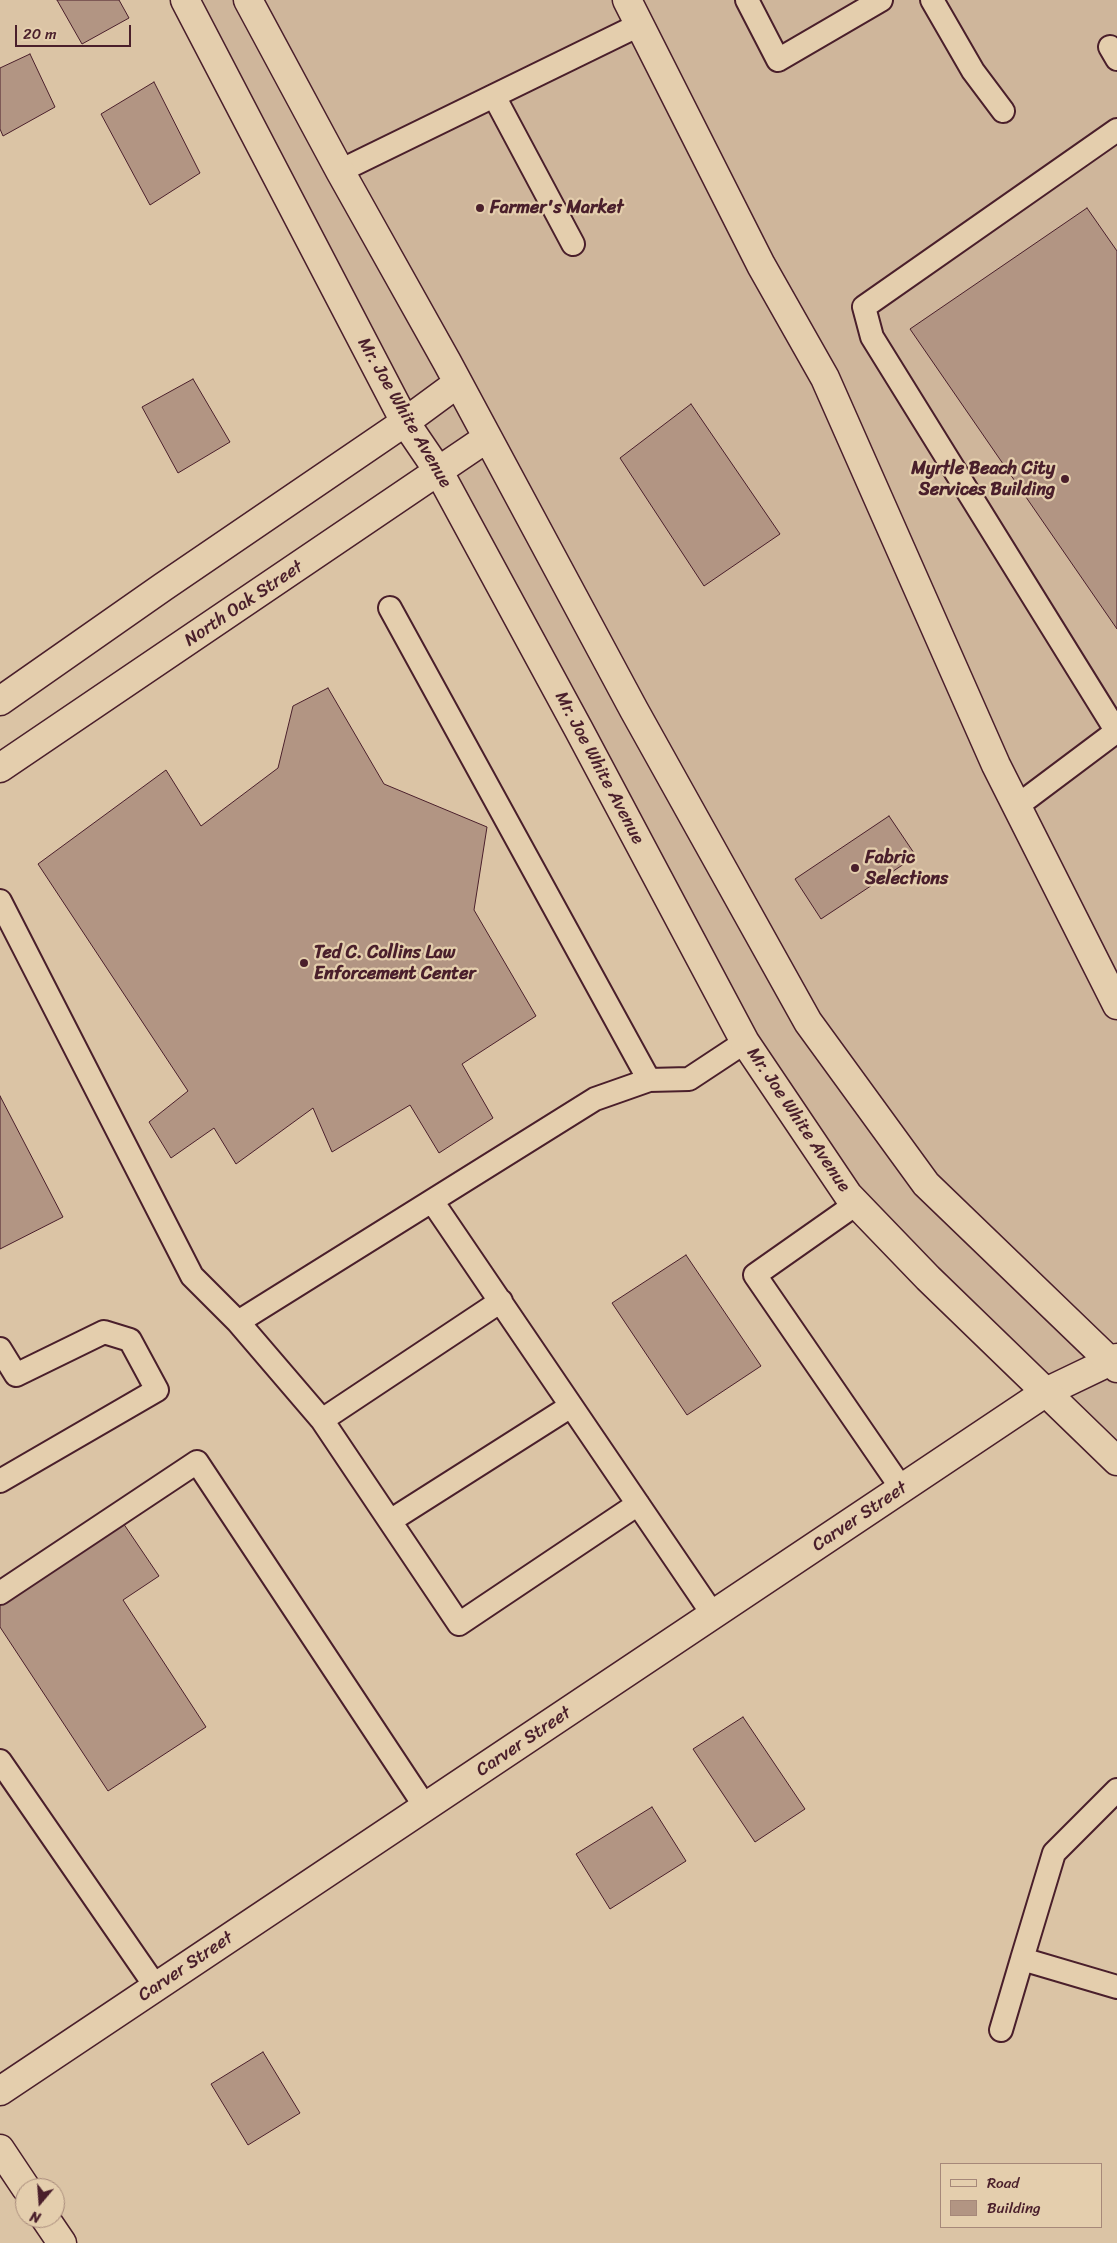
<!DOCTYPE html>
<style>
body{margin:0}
#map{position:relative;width:1117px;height:2243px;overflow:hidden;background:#dbc4a5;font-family:Sriracha,sans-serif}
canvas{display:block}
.legend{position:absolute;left:940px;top:2163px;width:162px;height:65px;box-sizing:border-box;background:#e4cead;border:1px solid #a68879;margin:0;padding:6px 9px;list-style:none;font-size:15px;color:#4a1f2b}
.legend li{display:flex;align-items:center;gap:10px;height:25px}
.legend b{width:25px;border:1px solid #a68879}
.north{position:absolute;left:15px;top:2178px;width:50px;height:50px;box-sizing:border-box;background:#e4cead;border:1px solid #a68879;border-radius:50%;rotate:198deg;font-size:14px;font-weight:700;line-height:20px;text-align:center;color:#4a1f2b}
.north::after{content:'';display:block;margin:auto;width:18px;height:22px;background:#4a1f2b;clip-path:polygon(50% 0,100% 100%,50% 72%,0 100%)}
.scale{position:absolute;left:15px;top:25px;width:116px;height:22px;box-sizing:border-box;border:2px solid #4a1f2b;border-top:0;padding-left:6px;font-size:15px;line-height:18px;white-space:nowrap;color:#4a1f2b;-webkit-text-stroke:4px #e4cead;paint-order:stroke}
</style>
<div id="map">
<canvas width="1117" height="2243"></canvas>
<ul class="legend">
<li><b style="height:6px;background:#e4cead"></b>Road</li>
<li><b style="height:14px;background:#b29583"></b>Building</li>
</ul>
<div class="north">N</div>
<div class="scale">20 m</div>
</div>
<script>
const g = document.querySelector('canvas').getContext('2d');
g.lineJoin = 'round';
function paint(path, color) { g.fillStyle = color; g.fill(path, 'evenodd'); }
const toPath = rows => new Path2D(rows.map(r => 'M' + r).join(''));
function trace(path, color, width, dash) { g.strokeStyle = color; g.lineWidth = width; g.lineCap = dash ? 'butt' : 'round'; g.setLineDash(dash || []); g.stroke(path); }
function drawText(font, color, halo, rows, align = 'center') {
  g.font = font + ' Sriracha,sans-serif'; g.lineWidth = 4.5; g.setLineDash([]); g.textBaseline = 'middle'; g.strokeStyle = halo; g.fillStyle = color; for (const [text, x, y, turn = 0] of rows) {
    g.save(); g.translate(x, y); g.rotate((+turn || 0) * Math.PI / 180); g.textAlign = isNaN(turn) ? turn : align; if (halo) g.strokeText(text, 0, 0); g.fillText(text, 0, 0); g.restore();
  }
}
const built = toPath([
 [185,0,1117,0,1117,1461,928,1278,745,1042]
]);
const building = toPath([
 [57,0,119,0,129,18,82,44,57,0],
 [30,54,55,107,3,136,0,129,0,68,30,54],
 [154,82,200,173,150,205,101,114,154,82],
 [1087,208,1117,251,1117,629,910,329,1087,208],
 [193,379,230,442,178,473,142,407,193,379],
 [691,404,780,534,704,586,620,458,691,404],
 [328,688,384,784,487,827,474,910,536,1016,462,1064,493,1118,439,1153,410,1105,332,1152,313,1108,236,1164,214,1128,171,1158,149,1122,188,1091,38,864,166,770,201,826,278,768,293,706,328,688],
 [889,816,916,856,821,919,795,879,889,816],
 [0,1096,63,1217,0,1249,0,1096],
 [686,1255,761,1366,687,1415,612,1303,686,1255],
 [121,1520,159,1576,123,1600,206,1727,108,1791,0,1627,0,1600,121,1520],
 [743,1717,805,1809,755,1842,693,1749,743,1717],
 [652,1807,686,1861,610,1909,576,1854,652,1807],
 [263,2052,300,2113,248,2145,211,2084,263,2052]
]);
const service = toPath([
 [747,0,778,60,881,0],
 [932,0,973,71,1003,111],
 [1110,47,1117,59],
 [494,96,573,244],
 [1117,130,864,307,872,337,1117,732],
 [340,171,639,25],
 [390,608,649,1080],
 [1017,806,1117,731],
 [0,901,192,1276,238,1322,322,1420,459,1624,638,1504],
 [432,1201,714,1616],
 [856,1204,755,1275,902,1489],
 [238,1322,595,1099,649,1080,689,1079,745,1042],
 [0,1349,16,1375,104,1332,130,1340,157,1390,0,1481],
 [322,1420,501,1301],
 [390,1521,571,1406],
 [0,1593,197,1462,426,1808],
 [0,1761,156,1987],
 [1022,1959,1054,1853,1117,1790],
 [1001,2030,1022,1959,1117,1987]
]);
const minor = toPath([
 [627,0,761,265,825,378,996,765,1117,1005],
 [0,2091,1046,1392,1117,1358],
 [0,2149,26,2188],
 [45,2218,62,2243]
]);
const secondary = toPath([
 [185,0,405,422,439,472,579,730,745,1042,848,1195,928,1278,1117,1461],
 [248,0,340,171,447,362,634,710,808,1022,926,1184,1117,1368],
 [0,701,163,587,405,422,458,383],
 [0,768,487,438]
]);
const markers = [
 [480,208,5,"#4a1f2b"],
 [1065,479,5,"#4a1f2b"],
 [855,868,5,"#4a1f2b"],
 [304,963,5,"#4a1f2b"]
];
const poiNames = [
 ["Farmer's Market",490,208],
 ["Myrtle Beach City",1055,469,"right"],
 ["Services Building",1055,490,"right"],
 ["Fabric",865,858],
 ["Selections",865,879],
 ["Ted C. Collins Law",314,953],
 ["Enforcement Center",314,974]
];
const streetNames = [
 ["Mr. Joe White Avenue",404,413,60],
 ["North Oak Street",244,604,-34],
 ["Mr. Joe White Avenue",599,768,62],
 ["Mr. Joe White Avenue",798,1120,56],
 ["Carver Street",860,1517,-34],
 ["Carver Street",524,1742,-34],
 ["Carver Street",186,1967,-34]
];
paint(built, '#cfb69b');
paint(building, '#b29583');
trace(building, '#4a1f2b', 1);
trace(service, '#4a1f2b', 26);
trace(minor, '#4a1f2b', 31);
trace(secondary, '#4a1f2b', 31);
trace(service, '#e4cead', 22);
trace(minor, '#e4cead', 28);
trace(secondary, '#e4cead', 28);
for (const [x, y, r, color] of markers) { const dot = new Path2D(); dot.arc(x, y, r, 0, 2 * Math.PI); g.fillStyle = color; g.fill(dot); trace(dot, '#e4cead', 2); }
drawText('bold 18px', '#4a1f2b', '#e4cead', poiNames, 'left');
drawText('18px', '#4a1f2b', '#e4cead', streetNames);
</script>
